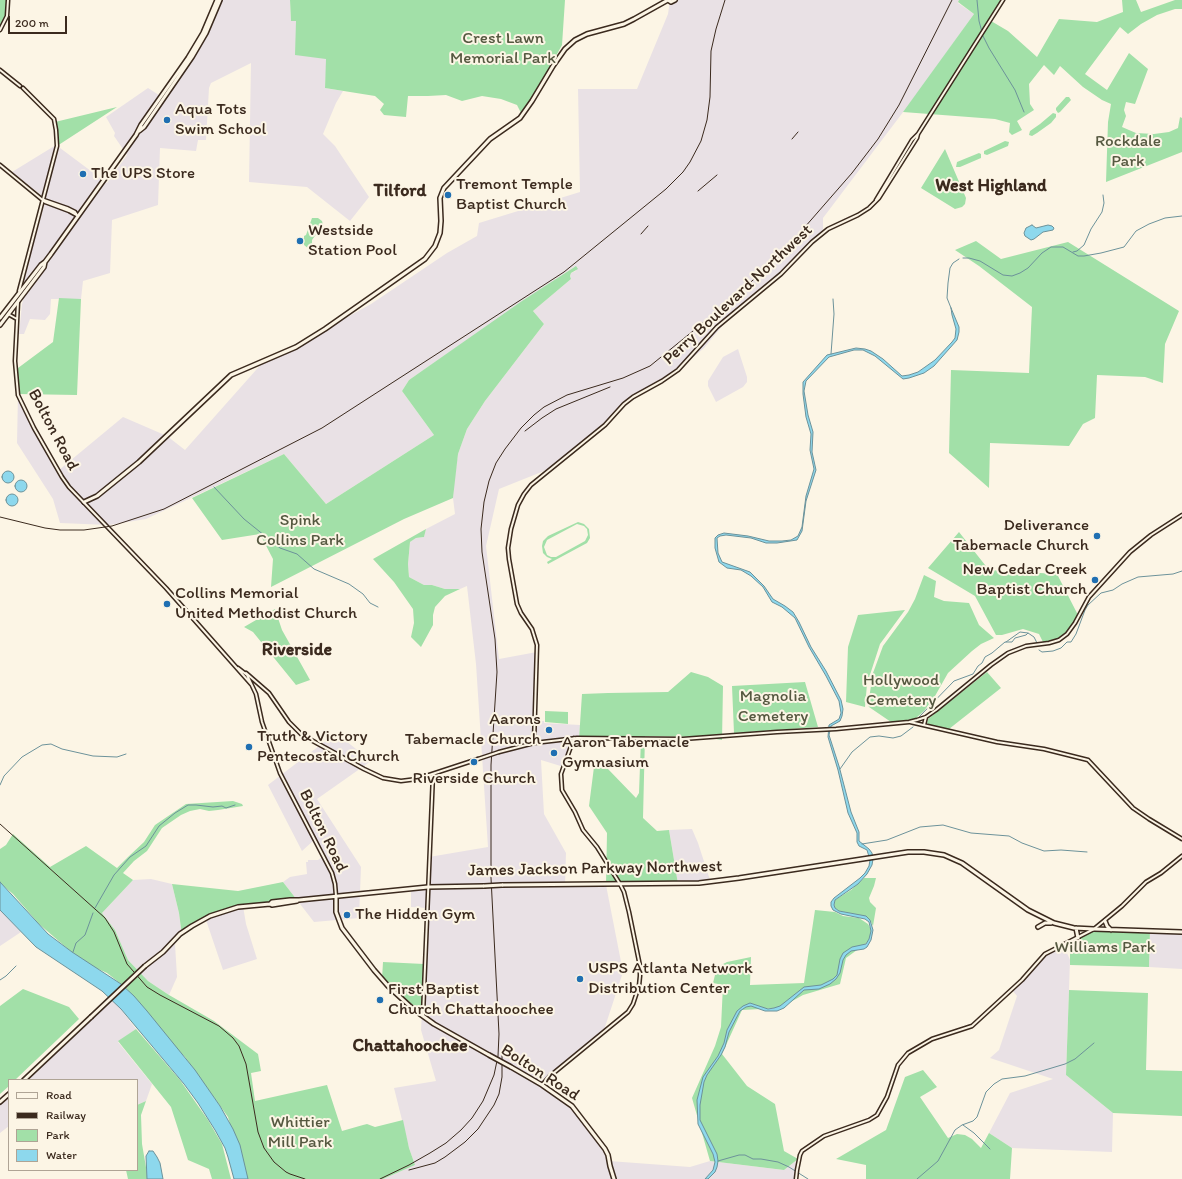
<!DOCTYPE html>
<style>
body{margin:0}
#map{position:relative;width:1182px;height:1179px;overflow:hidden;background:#fcf5e5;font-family:Itim,sans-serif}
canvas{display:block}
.legend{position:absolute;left:8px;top:1079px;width:130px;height:92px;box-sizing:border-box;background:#fcf5e5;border:1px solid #afa495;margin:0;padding:5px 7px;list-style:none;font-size:12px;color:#3b2a1e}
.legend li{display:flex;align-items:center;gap:8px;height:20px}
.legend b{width:20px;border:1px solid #afa495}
.scale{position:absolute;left:8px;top:16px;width:59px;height:18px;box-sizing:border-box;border:2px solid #3b2a1e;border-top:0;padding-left:5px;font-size:12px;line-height:14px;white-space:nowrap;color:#3b2a1e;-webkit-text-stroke:3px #fcf5e5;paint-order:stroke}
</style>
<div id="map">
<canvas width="1182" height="1179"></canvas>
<ul class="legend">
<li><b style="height:5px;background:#fcf5e5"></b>Road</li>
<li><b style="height:5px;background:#3b2a1e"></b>Railway</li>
<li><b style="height:11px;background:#a2e0a8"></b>Park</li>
<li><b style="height:11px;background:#8dd8ed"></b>Water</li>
</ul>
<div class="scale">200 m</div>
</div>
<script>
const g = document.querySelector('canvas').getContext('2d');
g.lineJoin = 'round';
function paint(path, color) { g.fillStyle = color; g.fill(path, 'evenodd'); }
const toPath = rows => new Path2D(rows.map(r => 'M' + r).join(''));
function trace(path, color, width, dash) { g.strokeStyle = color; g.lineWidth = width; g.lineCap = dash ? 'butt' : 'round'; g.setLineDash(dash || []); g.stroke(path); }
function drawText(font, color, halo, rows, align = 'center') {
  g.font = font + ' Itim,sans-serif'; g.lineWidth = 4; g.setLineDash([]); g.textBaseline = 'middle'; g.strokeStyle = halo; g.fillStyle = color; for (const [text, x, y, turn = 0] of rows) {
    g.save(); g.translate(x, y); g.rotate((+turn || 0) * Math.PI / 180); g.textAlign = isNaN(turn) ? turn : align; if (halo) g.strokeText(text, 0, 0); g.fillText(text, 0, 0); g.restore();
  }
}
const built = toPath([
 [217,0,290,0,291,21,296,20,327,59,325,88,343,91,336,103,323,134,335,146,369,197,350,221,307,187,249,182,251,63,211,83,209,88,206,140,198,140,196,151,160,148,158,205,112,220,110,273,83,281,81,299,51,299,50,314,45,320,30,319,24,334,19,334,22,304,24,297,21,288,46,199,12,172,56,145,107,183,127,155,114,136,115,133,106,117,148,88,162,97,204,31],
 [670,0,959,0,958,3,974,14,922,87,823,218,823,232,797,259,762,292,728,319,704,348,689,361,672,374,629,400,622,410,579,448,554,467,499,489,486,546,499,659,537,652,533,721,544,721,544,723,580,725,579,739,575,739,564,767,541,760,544,814,566,853,565,885,606,885,623,972,604,1030,568,1058,544,1085,572,1105,595,1135,609,1161,690,1167,710,1161,784,1170,798,1159,797,1179,383,1179,415,1165,409,1148,394,1088,436,1081,421,1030,427,908,411,907,411,888,428,886,429,857,488,847,476,664,467,586,460,589,445,589,432,585,424,585,409,577,408,564,410,542,416,538,424,537,426,529,455,514,453,498,454,481,458,454,467,429,485,401,544,324,533,311,571,279,570,276,571,273,576,271,574,267,409,380,402,391,434,435,326,504,284,454,146,519,109,525,60,523,53,499,17,443,18,394,59,470,123,417,167,436,185,450,264,361,279,355,371,304,447,253,477,236,479,223,580,192,578,89,637,89,668,14],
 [738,349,747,377,747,382,743,387,716,402,708,386,708,381,723,357],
 [336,733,371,761,317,799,361,867,359,918,314,922,283,882,290,877,307,874,306,862,308,862,308,860,318,860,322,857,313,841,302,851,268,785],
 [692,829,698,843,711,883,678,884,669,830],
 [151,879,172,884,179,913,182,936,175,944,177,977,169,995,148,981,128,960,115,930,102,913,133,880],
 [243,906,246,924,257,959,223,970,206,920,226,910],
 [0,908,21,932,0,946],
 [1150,930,1182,931,1182,969,1149,967],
 [1064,946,1070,960,1066,1075,1113,1113,1112,1152,1012,1148,989,1133,1010,1093,1053,1079,990,1058,999,1050,1017,996,1012,990,1039,960,1049,951],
 [112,1001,116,1003,136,1029,118,1042,152,1084,146,1101,137,1105,137,1080,24,1080],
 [9,1094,9,1126,0,1133,0,1103]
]);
const green = toPath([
 [0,0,9,0,9,16,0,33],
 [290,0,565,0,562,45,538,88,521,113,517,105,501,99,482,96,462,101,446,95,428,96,408,96,406,117,384,115,380,110,384,104,375,96,325,88,326,59,295,55,296,21,291,21],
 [959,0,1003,0,991,21,1008,31,1037,57,1059,19,1097,22,1123,12,1122,0,1136,0,1141,12,1175,0,1182,0,1182,9,1175,9,1157,15,1141,24,1128,34,1120,27,1085,74,1107,90,1129,53,1148,69,1135,104,1126,102,1124,110,1126,116,1122,127,1136,133,1154,134,1169,132,1178,128,1180,117,1182,118,1182,152,1106,182,1108,122,1111,104,1102,100,1083,87,1060,66,1054,75,1044,65,1029,84,1030,104,1034,110,1017,121,1022,130,1012,135,1009,132,1010,123,995,119,903,112,974,14,958,2],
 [1066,97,1069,97,1071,100,1060,112,1058,113,1056,110,1056,108],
 [117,107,57,146,55,122],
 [1053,113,1056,114,1056,117,1051,123,1037,133,1032,136,1029,135,1030,131,1040,124],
 [1005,141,1009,142,1008,146,987,155,984,154,984,151],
 [945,149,966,198,965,204,962,207,955,209,921,188],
 [979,153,981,154,981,158,960,167,956,167,957,162],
 [312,218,318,218,322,221,323,225,312,240,312,243,317,248,314,253,304,245,304,236,306,235],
 [976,241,1001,259,1068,242,1179,311,1165,344,1163,383,1145,377,1097,375,1095,418,1083,424,1069,446,990,443,989,488,949,453,951,370,1029,373,1032,307,979,266,955,250],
 [576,266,578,269,571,273,570,276,571,279,533,311,544,324,485,401,467,429,458,454,453,498,404,519,271,587,273,559,260,534,222,540,192,498,284,454,326,504,434,435,402,391,409,380,522,301],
 [59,298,81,299,77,395,18,394,18,368,53,342],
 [578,522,584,524,589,529,590,538,587,543,548,564,547,562,552,559,547,557,543,553,542,546,543,541,548,536],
 [577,524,584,526,587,529,588,535,585,541,556,557,551,557,547,555,544,547,547,540],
 [426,529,424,537,416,538,410,542,408,564,409,577,424,585,432,585,445,589,460,589,445,596,435,607,433,615,433,625,421,647,411,637,414,623,413,609,394,582,373,559],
 [959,532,989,570,1057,574,1079,617,1068,634,1057,640,1044,644,1039,634,1023,629,1002,635,996,635,975,596,928,568],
 [924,575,936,581,934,597,944,601,969,603,979,625,994,638,981,644,972,651,948,673,935,696,924,711,915,719,891,722,869,707,868,705,873,673,883,646,908,612,915,599],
 [275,609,282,630,310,680,296,685,253,632,244,627],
 [905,610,880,644,867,684,865,707,846,702,848,647,858,615],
 [691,672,708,677,723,686,722,740,703,737,645,736,643,818,657,831,669,830,678,884,606,885,607,833,589,806,594,767,608,769,636,798,639,793,641,739,579,739,582,694,608,693,668,692],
 [987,672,1001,688,949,729,929,725,927,723,928,719],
 [805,682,818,727,734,733,732,686],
 [545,711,568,712,568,724,545,722],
 [233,801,242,804,243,806,218,810,209,811,200,809,190,811,181,815,162,828,147,851,134,861,123,873,133,880,102,913,115,930,128,960,148,981,169,995,214,1021,258,1054,261,1071,251,1073,255,1101,327,1085,342,1131,363,1125,367,1124,375,1127,403,1120,409,1148,415,1165,383,1179,246,1179,228,1117,185,1057,166,1038,126,988,107,973,83,962,39,924,13,894,0,883,0,849,6,845,13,834,50,867,86,846,117,868,128,857,144,842,155,825,186,804],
 [864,878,876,878,874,886,869,898,870,902,876,908,873,926,870,920,853,914,839,911,835,908,834,905,835,900,851,890],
 [283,882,297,900,226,910,201,923,182,936,179,913,172,884,238,891],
 [815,910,835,912,843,916,859,918,868,924,872,931,868,942,846,958,840,984,803,995,780,1008,742,1010,722,1054,747,1086,775,1104,784,1151,798,1159,784,1170,710,1161,692,1098,715,1046,721,1027,723,985,713,983,717,967,727,962,751,957,750,985,804,983],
 [1093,929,1150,930,1149,967,1070,965,1070,942],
 [383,962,424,964,422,1013,382,979],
 [23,989,69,1007,79,1019,15,1080,9,1080,9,1086,0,1094,0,1006],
 [1069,990,1148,993,1146,1070,1182,1071,1182,1116,1113,1113,1066,1075],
 [136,1029,180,1080,208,1120,222,1144,231,1179,212,1179,209,1169,188,1160,171,1107,118,1041],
 [923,1070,937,1087,920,1097,948,1138,957,1134,965,1135,972,1139,981,1148,989,1133,1012,1148,1010,1179,866,1179,866,1165,836,1159,886,1130,905,1077],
 [146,1101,141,1115,142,1144,148,1179,128,1179,126,1170,137,1170,137,1105]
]);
const water = toPath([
 [1032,225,1036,228,1048,225,1052,226,1054,228,1053,230,1043,232,1034,239,1031,240,1025,236,1024,233,1026,228,1032,225],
 [951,308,959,327,959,332,957,340,934,366,924,373,909,378,903,379,875,356,863,350,854,350,829,357,806,381,804,391,808,415,813,432,812,452,816,470,806,501,802,531,797,540,777,543,766,543,751,538,726,535,720,536,717,538,718,553,722,562,750,572,764,586,773,599,785,606,793,612,799,622,811,647,826,671,841,700,843,709,842,716,840,721,831,726,829,735,839,766,851,812,859,832,859,841,869,849,872,853,873,859,872,865,867,874,858,884,835,900,834,905,835,908,839,911,866,916,870,920,873,930,871,940,867,947,864,949,851,951,846,955,843,960,840,973,836,979,830,984,819,989,804,990,784,1008,777,1011,765,1011,751,1006,746,1007,740,1011,729,1032,725,1047,721,1055,707,1075,704,1082,700,1105,700,1120,717,1154,718,1161,717,1167,715,1172,708,1179,705,1179,713,1170,715,1162,713,1154,698,1124,697,1100,703,1077,718,1056,724,1043,727,1030,737,1011,743,1006,750,1003,768,1009,774,1008,780,1006,804,987,821,985,833,979,837,975,840,959,843,953,852,947,866,944,869,939,871,931,869,922,865,919,841,914,833,910,831,906,831,902,834,898,860,878,865,873,869,866,870,860,867,850,859,846,857,842,857,833,848,813,838,770,828,737,829,725,839,719,841,713,839,701,826,676,809,647,795,618,782,607,772,602,763,587,751,576,741,570,727,568,719,562,715,548,715,538,718,535,724,533,748,536,769,541,782,541,791,540,798,536,802,527,806,496,814,469,810,450,811,434,806,417,803,394,803,382,827,355,856,348,865,349,871,351,883,359,902,376,909,375,918,372,935,360,952,342,955,338,956,329,952,315,951,308],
 '2 477a6 6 0 1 1 12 0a6 6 0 1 1-12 0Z',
 '15 486a6 6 0 1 1 12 0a6 6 0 1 1-12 0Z',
 '6 500a6 6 0 1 1 12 0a6 6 0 1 1-12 0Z',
 [0,882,48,934,72,952,121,984,134,996,147,1011,195,1070,220,1106,233,1129,240,1145,248,1179,234,1179,228,1157,225,1148,215,1130,198,1103,184,1084,121,1009,102,991,36,947,0,910,0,882],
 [149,1151,153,1151,157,1157,160,1163,163,1179,147,1179,146,1156,149,1151]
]);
const stream = toPath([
 [977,0,979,21,982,32],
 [983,36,989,48,1015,90,1024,112],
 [1073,252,1077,251,1084,245,1091,229,1102,212,1104,203,1103,195],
 [963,258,969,258,980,261,1003,275,1012,276,1020,273,1028,268,1042,253,1051,247,1063,247,1078,256,1084,256,1101,253,1124,247,1136,231,1149,224,1165,218,1182,216],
 [951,308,947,298,948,283,950,268,953,263,959,259],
 [831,354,834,314,833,299],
 [214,487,244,519,280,548,297,554,314,569,349,584,363,594,370,603,378,607],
 [1006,642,1020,632,1028,633],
 [1039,650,1042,652,1053,651,1061,648,1067,642,1071,642,1076,634,1085,610,1088,605,1101,593,1113,590,1122,584,1138,577,1173,574,1182,571],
 [919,717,954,681,973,674,978,666,982,663,985,657,992,653,1005,642,1012,642,1015,638,1026,635,1028,633,1034,637,1037,643],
 [840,769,852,752,870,737,879,736,893,738,901,736,913,727],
 [0,785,4,776,22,757,42,745,51,744,62,749,93,756,117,757,126,754],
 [862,844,887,840,920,827,943,825,971,833,1009,836,1022,843,1044,851,1061,850,1087,852],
 [95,908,114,875,130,857,146,846,159,826,175,813,188,805,196,805,213,807,222,806,226,808,235,805],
 [73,952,76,943,85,935,93,913],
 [0,980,6,976,16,966],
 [963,1125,974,1133,990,1149],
 [718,1161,739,1155,745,1155,753,1159,761,1159,778,1162,789,1167,808,1179],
 [917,1179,938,1161,955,1130,962,1125,973,1121,977,1117,986,1092,994,1084,1002,1079,1025,1076,1065,1064,1075,1059,1094,1043]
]);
const minor = toPath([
 [0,30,7,16,8,0],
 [0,70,20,86],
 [0,165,45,202,69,211,78,216],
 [44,200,67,208,75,212,77,215],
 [876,200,912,140,918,134,1003,0],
 [19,291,57,146,56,130,54,119,23,88],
 [18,302,15,361,18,395,34,428,62,477,69,487,166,588,251,684],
 [8,314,17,319],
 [238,668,247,675,256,694,262,722,280,773,332,873,335,884,336,896],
 [246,673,269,693,289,722,302,735,364,769,383,778,401,781,417,779,478,759],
 [910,722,997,742,1044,749,1088,760,1133,808,1149,819,1182,839],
 [924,725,926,717],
 [534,743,537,645,532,629,521,613,517,604,509,559,508,548,511,529,518,505,524,494,531,485,605,425,624,404,633,397,662,381,678,370,717,327,781,274,812,242,828,229,858,215,869,208,879,198,917,138,918,134],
 [499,752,534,743,577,738,683,739,777,732,836,729,909,722,917,720,926,717,936,710,991,665,1008,653,1026,646,1049,643,1059,640,1067,634,1075,623,1089,597,1130,552,1151,535,1182,515],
 [423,1015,433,774],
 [542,1085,550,1076,628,1012,633,1004,639,986,640,976,640,966,629,912,624,892,620,884,597,847,583,830,575,812,562,790,561,774,574,738],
 [796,1179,797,1170,800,1155,802,1151,824,1136,869,1120,877,1115,887,1097,898,1065,908,1053,932,1039,972,1026,1022,980,1045,954,1094,929,1122,906,1146,882,1161,873,1182,856]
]);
const major = toPath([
 [668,0,671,2,675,0],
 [139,131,144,127,192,57,206,33,220,0],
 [0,318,41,265,45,262,51,254,136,135,141,125,188,58,203,33,217,0],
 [0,325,44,267,45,262],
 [84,502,97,496,139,462,231,375,296,347,325,329,425,259,435,246,440,233,441,221,440,198,444,188,490,139,520,118,532,101,553,66,565,49,575,40,587,34,624,24,634,19,668,0],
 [502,885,699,883,739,878,908,852,924,852,944,855,962,863,1028,910,1054,923,1074,928,1094,929,1182,932],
 [336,897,336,912,342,928,374,970,388,986,413,1009,434,1024,489,1055],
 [270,904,272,902,290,900,299,900,428,887,484,886],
 [1105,921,1107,926,1111,930],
 [1038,927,1045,923,1051,923],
 [1076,928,1078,938],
 [145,966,163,952,180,934,192,926,210,916,238,907,270,904,272,905,297,901],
 [511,1067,542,1085,572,1106,605,1149,608,1155,610,1166,614,1179],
 [24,1080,91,1017],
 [0,1102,9,1094]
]);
const rail = toPath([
 [792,139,798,132],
 [698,191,717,175],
 [641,234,648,226],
 [525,431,542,418,556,409,610,387],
 [0,517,45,528,60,530,84,530,112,526,164,509,322,428,564,272,666,189,683,172,690,162,701,141,707,120,710,97,711,51,716,29,725,0],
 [0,824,105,918,114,932,127,964,147,987,160,995,219,1026,233,1038,239,1046,246,1064,258,1132,264,1148,274,1162,286,1172,290,1174,305,1179],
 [409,1170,435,1163,445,1157,465,1142,478,1129,494,1105,499,1094,502,1077,502,1055],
 [380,1179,409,1165,430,1153,446,1143,461,1130,472,1118,483,1101,494,1075,498,1056,499,1034,491,878,491,765,497,672,495,639,482,552,481,529,484,502,489,481,496,463,505,449,521,428,534,415,544,407,567,395,623,378,650,366,720,309,777,259,852,173,878,139,899,105,952,0]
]);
const minorBridge = toPath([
 [478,759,499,752]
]);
const majorBridge = toPath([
 [484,886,502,885],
 [91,1017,145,966],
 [489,1055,511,1067]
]);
const markers = [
 [167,120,4,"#1f6fb2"],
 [83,174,4,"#1f6fb2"],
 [448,195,4,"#1f6fb2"],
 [300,241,4,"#1f6fb2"],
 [1097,536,4,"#1f6fb2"],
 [1095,580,4,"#1f6fb2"],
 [167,604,4,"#1f6fb2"],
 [549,730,4,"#1f6fb2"],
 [249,747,4,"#1f6fb2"],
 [554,753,4,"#1f6fb2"],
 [474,762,4,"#1f6fb2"],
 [347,915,4,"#1f6fb2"],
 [580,979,4,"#1f6fb2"],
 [380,1000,4,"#1f6fb2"]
];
const parkNames = [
 ["Crest Lawn",503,39],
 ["Memorial Park",503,59],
 ["Rockdale",1128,142],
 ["Park",1128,162],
 ["Spink",300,521],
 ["Collins Park",300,541],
 ["Hollywood",901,681],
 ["Cemetery",901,701],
 ["Magnolia",773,697],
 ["Cemetery",773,717],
 ["Williams Park",1105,948],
 ["Whittier",300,1123],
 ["Mill Park",300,1143]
];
const poiNames = [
 ["Aqua Tots",175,110],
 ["Swim School",175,130],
 ["The UPS Store",91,174],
 ["Tremont Temple",456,185],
 ["Baptist Church",456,205],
 ["Westside",308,231],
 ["Station Pool",308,251],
 ["Deliverance",1089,526,"right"],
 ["Tabernacle Church",1089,546,"right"],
 ["New Cedar Creek",1087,570,"right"],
 ["Baptist Church",1087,590,"right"],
 ["Collins Memorial",175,594],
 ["United Methodist Church",175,614],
 ["Aarons",541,720,"right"],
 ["Tabernacle Church",541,740,"right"],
 ["Truth & Victory",257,737],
 ["Pentecostal Church",257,757],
 ["Aaron Tabernacle",562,743],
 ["Gymnasium",562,763],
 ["Riverside Church",474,779,"center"],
 ["The Hidden Gym",355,915],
 ["USPS Atlanta Network",588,969],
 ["Distribution Center",588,989],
 ["First Baptist",388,990],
 ["Church Chattahoochee",388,1010]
];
const streetNames = [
 ["Perry Boulevard Northwest",738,295,-43],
 ["Bolton Road",53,430,62],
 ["Bolton Road",323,831,64],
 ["James Jackson Parkway Northwest",595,869,-1],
 ["Bolton Road",540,1073,33]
];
const neighbourhoodNames = [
 ["West Highland",991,186],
 ["Tilford",400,191],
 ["Riverside",297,650],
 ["Chattahoochee",410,1046]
];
paint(built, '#e9e1e5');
paint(green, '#a2e0a8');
paint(water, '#8dd8ed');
trace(water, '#6c929a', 1);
trace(stream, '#6c929a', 1);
trace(minor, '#3b2a1e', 5);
trace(major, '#3b2a1e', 6);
trace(minor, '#fcf5e5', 2);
trace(major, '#fcf5e5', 3);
trace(rail, '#3b2a1e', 1);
trace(minorBridge, '#3b2a1e', 5, []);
trace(majorBridge, '#3b2a1e', 6, []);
trace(minorBridge, '#fcf5e5', 2);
trace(majorBridge, '#fcf5e5', 3);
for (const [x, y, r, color] of markers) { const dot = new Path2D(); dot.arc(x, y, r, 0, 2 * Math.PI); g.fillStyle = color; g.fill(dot); trace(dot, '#fcf5e5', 1.5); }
drawText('17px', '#555840', '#fcf5e5', parkNames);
drawText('17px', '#3b2a1e', '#fcf5e5', poiNames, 'left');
drawText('17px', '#3b2a1e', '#fcf5e5', streetNames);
drawText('bold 18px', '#3b2a1e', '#fcf5e5', neighbourhoodNames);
</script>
